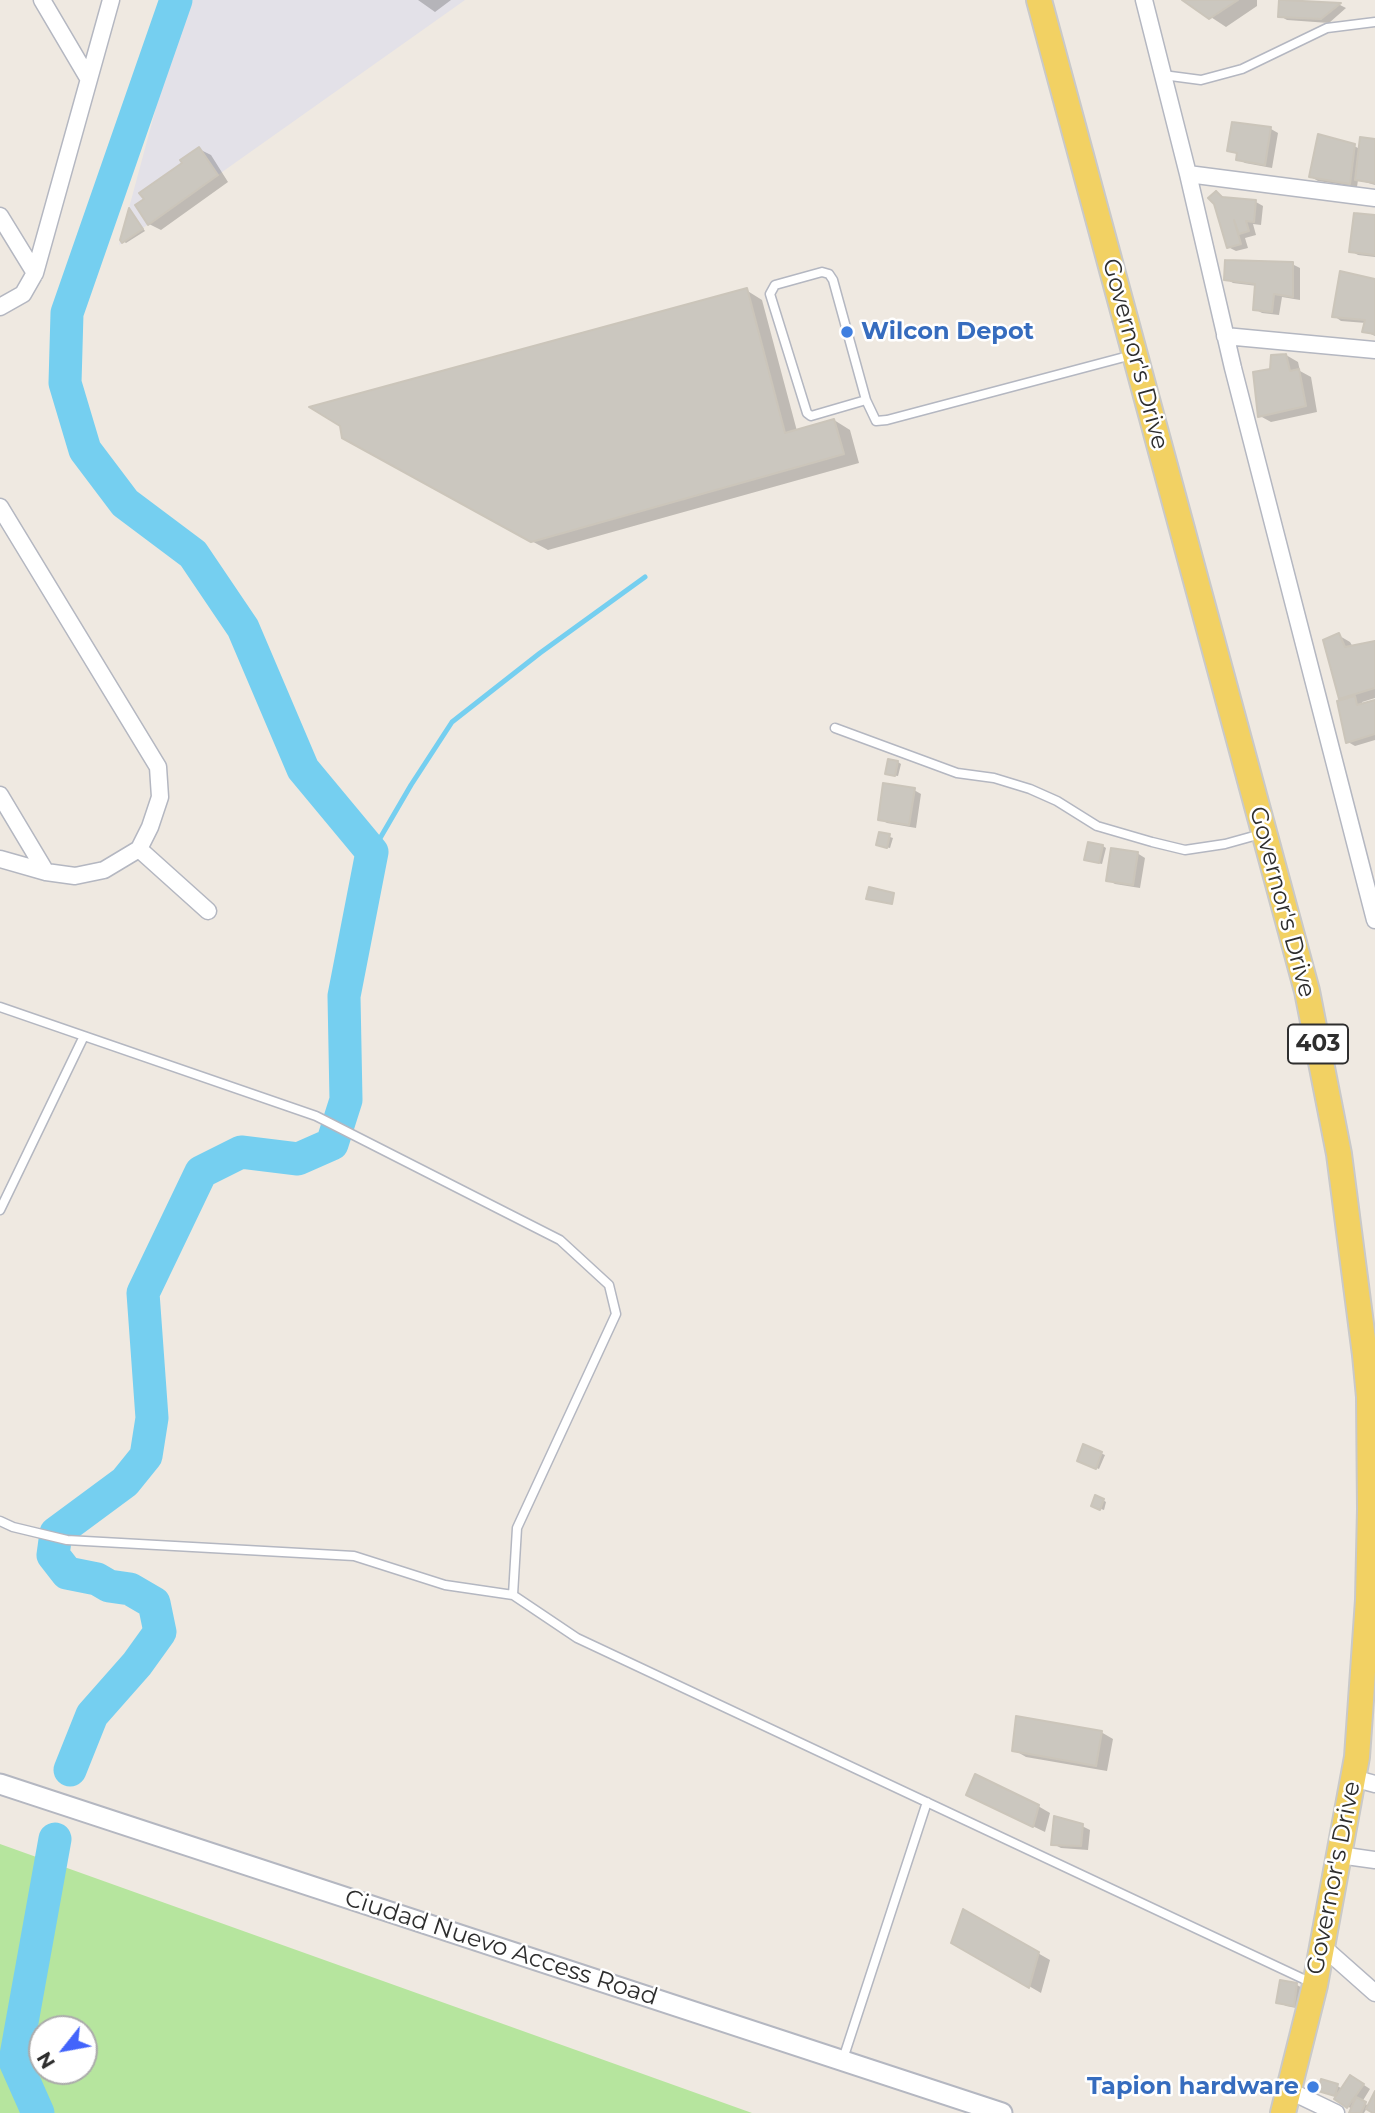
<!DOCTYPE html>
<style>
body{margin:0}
#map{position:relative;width:1375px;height:2113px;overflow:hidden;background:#efe9e1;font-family:Montserrat,sans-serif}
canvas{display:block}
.north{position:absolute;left:28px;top:2015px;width:70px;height:70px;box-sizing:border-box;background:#fff;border:2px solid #ababab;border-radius:50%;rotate:239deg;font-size:19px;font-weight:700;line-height:28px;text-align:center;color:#2e2e2e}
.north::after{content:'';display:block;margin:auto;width:24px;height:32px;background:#4264fb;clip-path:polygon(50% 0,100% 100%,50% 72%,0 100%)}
</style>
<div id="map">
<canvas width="1375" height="2113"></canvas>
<div class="north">N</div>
</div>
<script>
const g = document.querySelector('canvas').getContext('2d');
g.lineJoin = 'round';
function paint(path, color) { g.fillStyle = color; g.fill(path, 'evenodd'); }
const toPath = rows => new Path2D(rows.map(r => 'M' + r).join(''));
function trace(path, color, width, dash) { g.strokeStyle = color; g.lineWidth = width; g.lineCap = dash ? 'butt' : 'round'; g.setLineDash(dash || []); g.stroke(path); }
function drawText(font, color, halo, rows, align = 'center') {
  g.font = font + ' Montserrat,sans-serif'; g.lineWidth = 5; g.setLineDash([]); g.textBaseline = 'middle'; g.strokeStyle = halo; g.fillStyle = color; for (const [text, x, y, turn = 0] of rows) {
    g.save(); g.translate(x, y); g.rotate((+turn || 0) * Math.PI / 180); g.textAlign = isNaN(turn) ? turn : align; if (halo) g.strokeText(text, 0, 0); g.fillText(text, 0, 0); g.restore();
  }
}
const industrial = toPath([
 [185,0,465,0,119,245]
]);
const green = toPath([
 [0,1844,752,2113,0,2113],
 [42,2029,84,2029,84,2071,42,2071]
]);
const shadow = toPath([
 [418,0,451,0,435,12],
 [1185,0,1257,0,1257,6,1226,27],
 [1280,2,1340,5,1346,8,1329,23,1287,20,1280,16],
 [1234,124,1271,129,1278,133,1272,168,1245,163,1238,159,1239,155,1229,150],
 [1375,141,1375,185,1358,180,1357,187,1318,181,1311,177,1354,146,1360,149],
 [199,149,211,155,228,182,161,230,149,224,184,164],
 [1216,193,1224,197,1256,202,1263,206,1261,225,1253,224,1256,235,1245,238,1248,248,1236,251,1228,247],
 [130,211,145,231,126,243,123,241],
 [1375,217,1375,257,1358,255,1351,251],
 [1292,264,1300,268,1300,300,1282,297,1279,315,1262,313,1255,309,1257,286,1233,283,1226,279],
 [1375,281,1375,336,1364,331,1366,323,1341,321,1334,316],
 [746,290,762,300,797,431,834,420,850,430,859,463,548,550,360,447],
 [1286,355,1298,362,1300,371,1311,377,1317,412,1271,422,1260,416,1272,371],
 [1338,635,1350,642,1353,647,1375,643,1375,698,1362,702,1363,705,1375,701,1375,740,1355,746,1348,742,1346,701,1340,698],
 [898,762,901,764,898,776,890,775],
 [914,790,921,794,916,828,887,823,880,819],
 [881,834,893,838,890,848,881,846],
 [1103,846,1106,848,1102,864,1089,861],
 [1137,853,1145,858,1140,888,1115,884,1108,880],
 [1084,1446,1105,1455,1099,1469,1082,1462],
 [1103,1500,1106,1502,1104,1510,1096,1507],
 [1101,1732,1113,1739,1107,1771,1026,1757,1014,1750],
 [980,1801,1038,1806,1050,1813,1045,1832],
 [1082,1826,1090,1830,1088,1850,1061,1848,1053,1844],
 [964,1911,1050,1960,1041,1993,953,1942],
 [1282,1982,1297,1985,1304,1989,1301,2009,1286,2006,1278,2002],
 [1358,2081,1370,2089,1362,2102,1369,2106,1375,2095,1375,2112,1367,2108,1364,2113,1352,2113,1352,2109,1336,2099,1338,2096,1323,2092,1337,2086,1343,2089]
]);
const stream = toPath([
 [372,852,411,785,452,722,540,653,645,577]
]);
const river = toPath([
 [70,1770,92,1715,137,1664,160,1632,154,1603,130,1589,109,1586,97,1579,67,1573,53,1555,56,1533,125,1482,146,1456,152,1418,143,1293,201,1172,241,1152,298,1159,332,1144,346,1100,344,996,372,852,303,769,243,628,193,554,125,503,85,450,65,383,67,313,176,0],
 [38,2113,15,2061,55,1839]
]);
const building = toPath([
 [1182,0,1238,0,1209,19,1182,0],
 [1279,0,1283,0,1341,3,1321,19,1278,17,1279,0],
 [1232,122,1271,127,1265,165,1236,160,1237,153,1227,151,1232,122],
 [1318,134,1355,144,1350,184,1309,177,1318,134],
 [1360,137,1375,139,1375,183,1355,180,1360,137],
 [199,147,218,175,148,225,135,205,144,199,139,193,182,163,180,160,199,147],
 [1216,191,1222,197,1256,200,1254,222,1246,221,1249,231,1239,234,1234,220,1241,244,1227,248,1214,204,1208,198,1216,191],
 [129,208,143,229,122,243,120,240,129,208],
 [1354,213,1375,215,1375,255,1349,252,1354,213],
 [1225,260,1293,262,1293,297,1274,294,1272,312,1253,310,1255,284,1224,280,1225,260],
 [1340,271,1375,279,1375,334,1362,332,1365,320,1332,317,1340,271],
 [747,288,785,433,834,419,844,454,531,542,342,438,340,426,309,407,747,288],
 [1286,354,1290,371,1299,369,1306,406,1258,417,1253,372,1270,369,1271,355,1286,354],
 [1339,633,1345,647,1375,641,1375,688,1339,699,1323,640,1339,633],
 [1355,696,1357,705,1375,700,1375,734,1346,743,1337,701,1355,696],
 [888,759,898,761,895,776,885,774,888,759],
 [883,783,915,788,909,825,878,820,883,783],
 [879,832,890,834,887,848,876,845,879,832],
 [1088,842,1103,845,1099,863,1084,860,1088,842],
 [1111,848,1138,852,1133,885,1106,881,1111,848],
 [869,887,894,893,892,904,866,899,869,887],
 [1083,1444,1102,1452,1096,1469,1077,1461,1083,1444],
 [1095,1495,1104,1499,1100,1510,1091,1506,1095,1495],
 [1016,1716,1102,1731,1096,1766,1012,1751,1016,1716],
 [975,1774,1039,1805,1033,1827,966,1795,975,1774],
 [1054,1816,1083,1824,1081,1846,1051,1845,1054,1816],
 [963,1909,1039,1952,1029,1988,951,1943,963,1909],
 [1280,1980,1297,1983,1294,2006,1276,2003,1280,1980],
 [1350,2075,1364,2084,1347,2108,1334,2099,1350,2075],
 [1321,2079,1338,2084,1335,2096,1318,2091,1321,2079],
 [1375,2091,1375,2113,1373,2113,1366,2109,1375,2091],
 [1356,2097,1366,2102,1361,2113,1349,2113,1356,2097]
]);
const service = toPath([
 [1163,75,1201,80,1242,69,1327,28,1375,22],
 [866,400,811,416,807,413,770,294,775,285,822,272,829,274,833,280,866,400,876,421,887,420,1132,355],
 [835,728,957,773,994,778,1030,789,1057,801,1097,826,1152,842,1185,850,1225,844,1261,834],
 [0,1007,316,1116,560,1240,609,1285,616,1314,517,1528,513,1595],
 [0,1210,84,1036],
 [0,1521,13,1527,67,1540,354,1556,445,1585,513,1595,577,1638,1312,1983],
 [843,2059,927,1802]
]);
const minor = toPath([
 [42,0,88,78],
 [1144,0,1188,174,1233,368,1375,920],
 [1188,174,1375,198],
 [0,216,35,273],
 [0,307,23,294,35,273,111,0],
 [1225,336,1375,350],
 [0,507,158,767,160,797,150,827,139,849,104,870,75,876,46,872,0,859],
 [0,795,46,872],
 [139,849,208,911],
 [1353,1778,1375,1784],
 [1339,1855,1375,1860],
 [1322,1946,1375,1993],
 [1288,2090,1336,2113]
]);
const tertiary = toPath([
 [0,1784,1002,2113]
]);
const primary = toPath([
 [1039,0,1307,991,1339,1154,1365,1355,1369,1397,1370,1509,1368,1600,1357,1757,1315,1985,1283,2113]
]);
const markers = [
 [847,332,7,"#3f7fe0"],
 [1313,2087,7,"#3f7fe0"]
];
const shields = [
 [1318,1044,60]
];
const shieldNames = [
 ["403",1318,1044]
];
const shopNames = [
 ["Wilcon Depot",861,332],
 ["Tapion hardware",1299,2087,"right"]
];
const streetNames = [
 ["Governor's Drive",1135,354,75],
 ["Governor's Drive",1282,902,75],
 ["Governor's Drive",1334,1878,-79],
 ["Ciudad Nuevo Access Road",501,1948,18]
];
paint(industrial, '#e3e1e8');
paint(green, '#b6e59e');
paint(shadow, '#0003');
trace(stream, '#75cff0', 5);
trace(river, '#75cff0', 33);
paint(building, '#cbc7bf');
trace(building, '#cbc5ba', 2);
trace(service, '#b4b7c1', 11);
trace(minor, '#b4b7c1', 19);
trace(tertiary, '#b4b7c1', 23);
trace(primary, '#c9c9c9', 28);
trace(service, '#fff', 8);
trace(minor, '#fff', 16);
trace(tertiary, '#fff', 19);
trace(primary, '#f2d163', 24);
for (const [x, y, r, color] of markers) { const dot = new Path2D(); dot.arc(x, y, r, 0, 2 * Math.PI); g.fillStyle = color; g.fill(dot); trace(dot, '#fff', 2.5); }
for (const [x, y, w] of shields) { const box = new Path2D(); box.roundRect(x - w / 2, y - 19.5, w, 39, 5); g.fillStyle = '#fff'; g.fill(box); trace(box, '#2e2e2e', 2); }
drawText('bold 23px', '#2e2e2e', null, shieldNames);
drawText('bold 24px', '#366cbe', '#fff', shopNames, 'left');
drawText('24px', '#2e2e2e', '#fff', streetNames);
</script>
